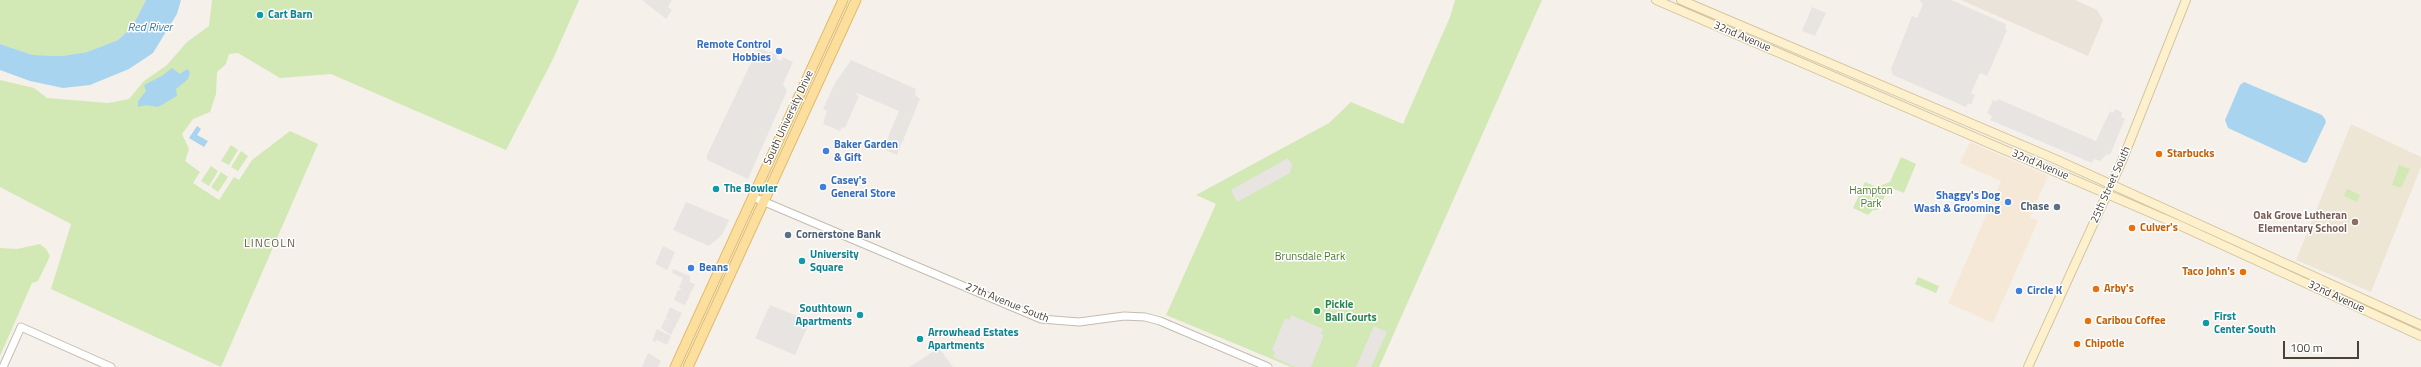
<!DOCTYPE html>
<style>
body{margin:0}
#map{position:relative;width:2421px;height:367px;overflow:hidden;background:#f5f1ea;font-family:"Titillium Web",sans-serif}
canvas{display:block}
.scale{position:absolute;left:2283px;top:341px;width:76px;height:18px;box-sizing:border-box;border:2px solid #494238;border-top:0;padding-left:5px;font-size:12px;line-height:14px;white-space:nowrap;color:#494238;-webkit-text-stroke:3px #fff;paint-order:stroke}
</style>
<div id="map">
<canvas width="2421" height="367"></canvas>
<div class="scale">100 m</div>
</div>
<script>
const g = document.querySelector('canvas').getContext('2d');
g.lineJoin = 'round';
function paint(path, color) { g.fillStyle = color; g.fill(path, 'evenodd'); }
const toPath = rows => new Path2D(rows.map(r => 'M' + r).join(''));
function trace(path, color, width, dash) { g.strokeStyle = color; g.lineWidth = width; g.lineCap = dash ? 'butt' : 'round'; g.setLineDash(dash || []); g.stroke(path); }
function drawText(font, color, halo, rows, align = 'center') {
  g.font = font + ' "Titillium Web",sans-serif'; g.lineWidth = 3; g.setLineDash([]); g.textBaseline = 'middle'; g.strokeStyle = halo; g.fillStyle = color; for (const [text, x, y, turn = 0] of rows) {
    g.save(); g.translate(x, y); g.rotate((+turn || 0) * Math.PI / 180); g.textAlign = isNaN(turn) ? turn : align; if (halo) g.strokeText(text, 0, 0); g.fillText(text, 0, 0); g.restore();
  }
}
const residential = toPath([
 [1961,0,2075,0,2097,10,2103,20,2088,56]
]);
const commercial = toPath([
 [1970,142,2048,176,2030,217,2038,221,1993,323,1948,303,2001,181,1960,163]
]);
const education = toPath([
 [2351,124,2421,157,2421,167,2371,292,2296,260]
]);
const green = toPath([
 [0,0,146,0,132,27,118,40,87,52,62,56,33,55,0,44],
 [212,0,579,0,553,59,506,150,331,74,280,78,238,53,229,54,226,64,217,72,216,94,210,112,193,119,182,134,189,149,185,161,200,172,193,183,219,200,234,177,239,180,252,160,290,131,318,144,221,367,51,289,71,224,0,187,0,80,34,88,47,98,108,103,129,99,144,81,167,65,187,42,209,26],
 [1455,0,1542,0,1379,367,1291,367,1166,315,1216,204,1196,195,1329,123,1351,102,1403,124,1450,17],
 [231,145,238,150,229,165,221,161],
 [241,151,248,156,238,171,231,167],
 [1901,157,1916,164,1904,193,1892,188,1888,190,1878,210,1873,210,1868,215,1853,208,1865,182,1877,187,1890,182],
 [2399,165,2410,169,2401,188,2392,185],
 [211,166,218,171,209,186,201,181],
 [221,172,228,177,218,192,211,187],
 [2347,189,2360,195,2357,202,2344,196],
 [40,244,46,249,50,256,38,281,32,283,0,356,0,248,17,249],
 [1918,277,1939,286,1936,293,1915,284]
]);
const parking = toPath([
 [642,0,672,0,668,7,672,10,666,19],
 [1919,0,1951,0,2006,24,2005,28,2007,30,1987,76,1980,73,1971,93,1975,95,1971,105,1968,103,1966,107,1893,75,1891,69,1912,16,1917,18,1923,4],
 [1812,7,1826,13,1815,36,1802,31],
 [758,48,777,55,776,58,781,61,783,57,793,62,783,84,787,91,748,179,707,160,707,155],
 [851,60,916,89,915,95,920,99,897,155,883,149,899,111,857,93,856,95,859,96,845,128,842,127,840,131,823,124,827,111,823,109,835,83],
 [1998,99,2096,141,2110,111,2113,113,2115,109,2122,112,2121,117,2125,119,2110,155,2107,154,2100,161,2094,159,2092,163,1990,120,1992,116,1987,113,1993,100,1997,101],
 [1288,158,1292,165,1290,173,1237,202,1231,190],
 [686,202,729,220,722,235,709,246,673,230],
 [663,246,675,252,667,270,655,264],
 [673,269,690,276,690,282,695,284,685,305,674,300,678,290,682,290,679,288,683,278,672,273],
 [770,305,810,321,795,355,755,338],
 [670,307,682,313,671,335,661,328,665,319,668,320,666,317],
 [1291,315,1323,329,1321,334,1324,335,1311,367,1295,367,1273,357,1275,352,1272,350,1285,318,1289,320],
 [1374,326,1387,332,1371,367,1356,367],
 [657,329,671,336,667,345,657,340,655,342,652,341],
 [939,348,953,367,909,367],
 [648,353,661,361,658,367,642,367]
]);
const water = toPath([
 [146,0,181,0,177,14,153,53,129,69,90,85,63,88,30,81,0,70,0,44,33,55,62,56,87,52,118,40,132,27],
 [172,68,180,74,187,69,190,72,188,79,176,89,177,96,158,107,146,105,138,107,138,101,146,91,144,85,162,76],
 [2244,82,2322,115,2325,119,2326,122,2307,162,2304,163,2228,128,2225,120,2240,85],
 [197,126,201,129,197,135,208,141,204,147,189,138]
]);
const tertiary = toPath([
 [753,197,1041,319,1079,322,1124,316,1145,317,1160,321,1268,367],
 [3,367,21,327,111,367]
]);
const secondary = toPath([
 [1656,0,2179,225,2421,336],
 [1681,0,2055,159,2421,325],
 [2028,367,2122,161,2186,0]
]);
const primary = toPath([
 [675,367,843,0],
 [688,367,856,0]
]);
const markers = [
 [260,15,4,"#0f9aa8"],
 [779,51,4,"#3f7fe0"],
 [826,151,4,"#3f7fe0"],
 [2159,154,4,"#e8710a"],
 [823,187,4,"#3f7fe0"],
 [716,189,4,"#0f9aa8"],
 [2008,202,4,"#3f7fe0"],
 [2057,207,4,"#5c6f8a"],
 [2355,222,4,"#8d6e63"],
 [2132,228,4,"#e8710a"],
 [788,235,4,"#5c6f8a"],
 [802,261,4,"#0f9aa8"],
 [691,268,4,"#3f7fe0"],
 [2243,272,4,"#e8710a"],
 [2096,289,4,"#e8710a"],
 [2019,291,4,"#3f7fe0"],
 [1317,311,4,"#2e9e5b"],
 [860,315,4,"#0f9aa8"],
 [2088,321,4,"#e8710a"],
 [2206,323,4,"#0f9aa8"],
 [920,339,4,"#0f9aa8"],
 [2077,344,4,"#e8710a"]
];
const cultureNames = [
 ["Cart Barn",268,15],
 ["The Bowler",724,189],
 ["University",810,255],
 ["Square",810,268],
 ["Southtown",852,309,"right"],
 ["Apartments",852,322,"right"],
 ["First",2214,317],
 ["Center South",2214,330],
 ["Arrowhead Estates",928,333],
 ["Apartments",928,346]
];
const streetNames = [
 ["32nd Avenue",1742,37,23],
 ["South University Drive",789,118,-65],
 ["32nd Avenue",2040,165,23],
 ["25th Street South",2111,185,-66],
 ["32nd Avenue",2336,297,25],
 ["27th Avenue South",1007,303,22]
];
const shopNames = [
 ["Remote Control",771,45,"right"],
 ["Hobbies",771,58,"right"],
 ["Baker Garden",834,145],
 ["& Gift",834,158],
 ["Casey's",831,181],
 ["General Store",831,194],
 ["Shaggy's Dog",2000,196,"right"],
 ["Wash & Grooming",2000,209,"right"],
 ["Beans",699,268],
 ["Circle K",2027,291]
];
const foodNames = [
 ["Starbucks",2167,154],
 ["Culver's",2140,228],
 ["Taco John's",2235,272,"right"],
 ["Arby's",2104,289],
 ["Caribou Coffee",2096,321],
 ["Chipotle",2085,344]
];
const parkNames = [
 ["Hampton",1871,191],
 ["Park",1871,204],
 ["Brunsdale Park",1310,257]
];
const serviceNames = [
 ["Chase",2049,207],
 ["Cornerstone Bank",796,235,"left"]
];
const educationNames = [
 ["Oak Grove Lutheran",2347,216],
 ["Elementary School",2347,229]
];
const leisureNames = [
 ["Pickle",1325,305],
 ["Ball Courts",1325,318]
];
const waterNames = [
 ["Red River",150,28]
];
const neighbourhoodNames = [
 ["LINCOLN",270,244]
];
paint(residential, '#e9e3d9');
paint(commercial, '#f5e8d7');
paint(education, '#ede6d5');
paint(green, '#d2e8b5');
paint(parking, '#e7e4e2');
paint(water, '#a9d4ef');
trace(tertiary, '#c3bcb0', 9);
trace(secondary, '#d3c39b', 10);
trace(primary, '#e1bb6c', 11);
trace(tertiary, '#fff', 7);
trace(secondary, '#fdf0cc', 8);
trace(primary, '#fcde9d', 9);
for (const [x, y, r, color] of markers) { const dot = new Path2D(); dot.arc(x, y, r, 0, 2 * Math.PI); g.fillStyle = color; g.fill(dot); trace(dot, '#fff', 1.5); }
drawText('bold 11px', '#0d838f', '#fff', cultureNames, 'left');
drawText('11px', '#494238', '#fff', streetNames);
drawText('bold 11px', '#366cbe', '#fff', shopNames, 'left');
drawText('bold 11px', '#c56008', '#fff', foodNames, 'left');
drawText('11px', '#4c7a2c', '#fff', parkNames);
drawText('bold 11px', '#4e5e75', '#fff', serviceNames, 'right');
drawText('bold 11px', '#785e54', '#fff', educationNames, 'right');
drawText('bold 11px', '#27864d', '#fff', leisureNames, 'left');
drawText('italic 12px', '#317aab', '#fff', waterNames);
g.letterSpacing = '1px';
drawText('12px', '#6b6050', '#fff', neighbourhoodNames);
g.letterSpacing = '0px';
</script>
